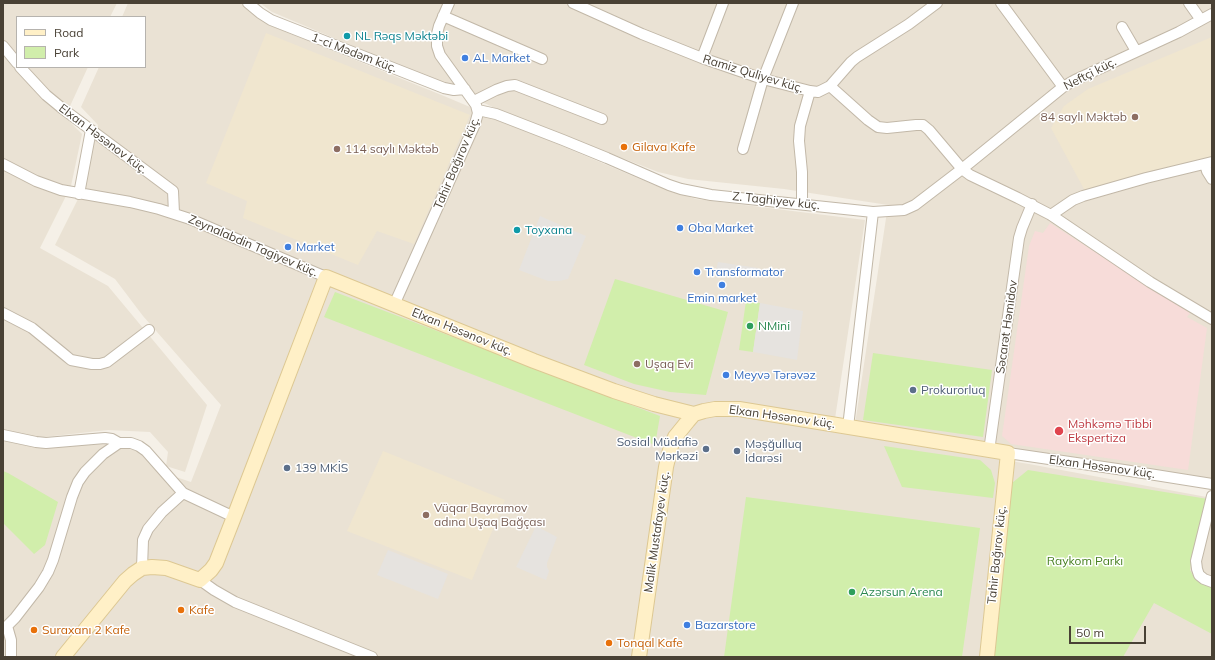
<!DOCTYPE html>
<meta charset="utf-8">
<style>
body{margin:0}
#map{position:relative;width:1215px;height:660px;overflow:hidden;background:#f5f0e7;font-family:Mulish,sans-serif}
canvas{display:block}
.frame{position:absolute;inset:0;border:4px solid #494135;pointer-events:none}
.legend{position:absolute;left:16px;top:16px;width:130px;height:52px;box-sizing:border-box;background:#fff;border:1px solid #b6b3ae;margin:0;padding:5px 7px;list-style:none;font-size:12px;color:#494135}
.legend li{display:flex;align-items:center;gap:8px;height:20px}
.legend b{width:20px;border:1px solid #b6b3ae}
.scale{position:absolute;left:1069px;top:626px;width:77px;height:18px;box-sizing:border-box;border:2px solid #494135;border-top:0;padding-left:5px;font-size:12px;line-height:14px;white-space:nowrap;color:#494135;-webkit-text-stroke:3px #fff;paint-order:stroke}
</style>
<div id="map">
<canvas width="1215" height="660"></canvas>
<div class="frame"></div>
<ul class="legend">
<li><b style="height:5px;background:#fff0c7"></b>Road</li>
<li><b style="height:11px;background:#d1eeab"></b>Park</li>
</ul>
<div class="scale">50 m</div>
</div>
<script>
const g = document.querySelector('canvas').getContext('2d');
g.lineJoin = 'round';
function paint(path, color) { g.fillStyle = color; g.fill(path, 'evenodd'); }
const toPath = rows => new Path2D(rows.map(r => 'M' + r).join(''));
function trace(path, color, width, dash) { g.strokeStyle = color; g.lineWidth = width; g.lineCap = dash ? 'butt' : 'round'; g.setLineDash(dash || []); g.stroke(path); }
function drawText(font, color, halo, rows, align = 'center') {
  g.font = font + ' Mulish,sans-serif'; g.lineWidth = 3; g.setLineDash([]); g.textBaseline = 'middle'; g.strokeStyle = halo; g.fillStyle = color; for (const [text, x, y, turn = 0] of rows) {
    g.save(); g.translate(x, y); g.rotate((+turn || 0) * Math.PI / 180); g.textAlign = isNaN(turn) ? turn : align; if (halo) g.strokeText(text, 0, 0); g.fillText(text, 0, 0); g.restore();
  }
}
const residential = toPath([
 [3,3,117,3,110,17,17,17,17,67,88,67,65,117,82,134,71,186,40,248,108,286,207,405,185,472,166,466,168,452,150,432,108,430,35,438,3,430],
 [128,3,241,3,269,25,444,96,654,185,696,199,865,220,833,432,1029,464,1212,498,1212,657,3,657,3,438,36,446,106,444,138,451,158,471,191,482,221,405,143,316,115,279,55,245,85,185,98,125,81,107,99,67,145,67,145,17,122,17],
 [260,3,1212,3,1212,479,1026,452,855,424,888,205,784,189,688,179,658,172,499,110,448,86,272,12]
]);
const education = toPath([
 [266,33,470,115,414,244,377,231,358,265,243,218,247,201,206,183],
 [1212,37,1212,157,1085,191,1051,128,1064,106,1088,89],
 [383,451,505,500,472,580,347,531]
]);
const medical = toPath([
 [1050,223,1190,313,1187,317,1207,328,1188,470,1011,444,1002,436,1029,246,1035,231,1043,233]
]);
const green = toPath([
 [615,279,728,312,706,395,670,392,634,384,584,365],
 [335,292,660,416,655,445,324,317],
 [746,301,760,303,753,352,739,350],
 [873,353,992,370,983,437,863,420],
 [884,446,980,460,991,470,995,483,993,498,902,487],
 [1028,470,1208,499,1192,556,1190,570,1195,579,1212,587,1212,634,1154,603,1123,657,994,657,1012,483],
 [3,471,8,473,58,502,45,545,34,554,3,523],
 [746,497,980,528,962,657,724,657]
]);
const parking = toPath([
 [540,216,586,236,568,279,559,281,548,281,519,270],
 [718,262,758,268,756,278,716,270],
 [760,303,803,311,797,360,753,352],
 [536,526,557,537,547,563,547,567,549,571,546,580,516,567],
 [388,550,448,574,438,599,377,575]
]);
const street = toPath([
 [248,3,260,13,271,20,444,88,454,90,465,89],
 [573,3,642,34,702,58,763,79,810,91,818,92,830,86,851,62,857,57,909,24,937,3],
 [1001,3,1063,87],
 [1189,3,1201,20],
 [443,16,542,59],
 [1122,27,1136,51],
 [3,46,17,63],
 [702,58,723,3],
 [20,67,46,95,63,109,173,191,174,213],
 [830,86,868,120,878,127,887,128,916,125,923,125,929,130,962,169,970,175,1018,198,1051,215,1150,282,1212,319],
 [474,101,496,90,507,86,515,85,602,119],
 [478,110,496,114,563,140,607,158,669,185,681,189,711,195,873,212,848,427],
 [743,149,763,79,793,3],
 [3,164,36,181,61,190,130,202,159,209,190,219,326,277],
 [1205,164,1207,171,1212,179],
 [79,194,91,130],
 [802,204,802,172,799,141,800,126,810,91],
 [873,212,904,210,915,205,962,169,1063,87,1075,80,1179,32,1212,14],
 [1051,215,1073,200,1083,196,1146,178,1212,162],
 [394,305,475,124,478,113,476,105,440,55,437,46,437,34,439,26,449,3],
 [3,313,32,328,65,355,71,360,92,364,100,364,107,362,149,330],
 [3,435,36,442,46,443,105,438,112,439,119,443],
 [989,451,1019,238,1022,228,1032,204],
 [1008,453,1124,470,1212,484],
 [1212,496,1196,561,1197,569,1199,575,1204,579,1212,582],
 [142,568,143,540,148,529,162,512,183,493],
 [200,580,214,590,235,602,372,657],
 [11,657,11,640,7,626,15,618,39,587,48,572,53,560,72,497,78,482,85,472,103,454,119,443,131,443,139,446,146,451,183,493,234,517]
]);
const secondary = toPath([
 [63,657,125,581,133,574,142,568,152,567,166,568,200,580,211,570,216,563,234,517,326,277,534,361,614,391,654,404,694,414,704,411,715,409,739,409,1008,453,987,657],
 [639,657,666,467,671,446,675,437,688,421,694,414]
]);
const markers = [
 [347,36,4,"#0f9aa8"],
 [465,58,4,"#3f7fe0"],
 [1135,117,4,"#8d6e63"],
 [624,147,4,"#e8710a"],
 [337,149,4,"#8d6e63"],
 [680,228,4,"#3f7fe0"],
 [517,230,4,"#0f9aa8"],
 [288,247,4,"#3f7fe0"],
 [697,272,4,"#3f7fe0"],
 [722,285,4,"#3f7fe0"],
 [750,326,4,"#2e9e5b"],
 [637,364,4,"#8d6e63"],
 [726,375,4,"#3f7fe0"],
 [913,390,4,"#5c6f8a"],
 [1059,431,5,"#e0444e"],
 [706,449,4,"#5c6f8a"],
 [737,451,4,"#5c6f8a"],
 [287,468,4,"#5c6f8a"],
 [426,515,4,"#8d6e63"],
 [852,592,4,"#2e9e5b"],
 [181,610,4,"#e8710a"],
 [687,625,4,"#3f7fe0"],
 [34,630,4,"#e8710a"],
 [609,643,4,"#e8710a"]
];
const cultureNames = [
 ["NL Rəqs Məktəbi",355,36],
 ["Toyxana",525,230]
];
const streetNames = [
 ["1-ci Mədəm küç.",354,53,21],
 ["Ramiz Quliyev küç.",753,74,17],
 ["Neftçi küç.",1090,74,-27],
 ["Elxan Həsənov küç.",103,139,37],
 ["Tahir Bağırov küç.",457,163,-67],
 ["Z. Taghiyev küç.",776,201,6],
 ["Zeynalabdin Tagiyev küç.",253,246,23],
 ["Səcarət Həmidov",1007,327,-82],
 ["Elxan Həsənov küç.",462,332,22],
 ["Elxan Həsənov küç.",782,417,8],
 ["Elxan Həsənov küç.",1102,467,8],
 ["Malik Mustafayev küç.",657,532,-82],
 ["Tahir Bağırov küç.",997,555,-84]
];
const shopNames = [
 ["AL Market",473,58],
 ["Oba Market",688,228],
 ["Market",296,247],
 ["Transformator",705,272],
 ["Emin market",722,298,"center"],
 ["Meyvə Tərəvəz",734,375],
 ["Bazarstore",695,625]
];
const educationNames = [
 ["84 saylı Məktəb",1127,117,"right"],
 ["114 saylı Məktəb",345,149],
 ["Uşaq Evi",645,364],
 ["Vüqar Bayramov",434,508],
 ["adına Uşaq Bağçası",434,522]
];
const foodNames = [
 ["Gilava Kafe",632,147],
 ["Kafe",189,610],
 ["Suraxanı 2 Kafe",42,630],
 ["Tonqal Kafe",617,643]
];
const leisureNames = [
 ["NMini",758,326],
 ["Azərsun Arena",860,592]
];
const serviceNames = [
 ["Prokurorluq",921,390],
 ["Sosial Müdafiə",698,442,"right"],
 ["Mərkəzi",698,456,"right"],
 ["Məşğulluq",745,444],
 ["İdarəsi",745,458],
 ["139 MKİS",295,468]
];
const healthNames = [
 ["Məhkəmə Tibbi",1068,424],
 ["Ekspertiza",1068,438]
];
const parkNames = [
 ["Raykom Parkı",1085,561]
];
paint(residential, '#eae2d4');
paint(education, '#f0e6cf');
paint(medical, '#f7dcd9');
paint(green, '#d1eeab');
paint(parking, '#e6e3df');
trace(street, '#c2b8a8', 12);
trace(secondary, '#ddc893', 16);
trace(street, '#fff', 10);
trace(secondary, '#fff0c7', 14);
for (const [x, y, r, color] of markers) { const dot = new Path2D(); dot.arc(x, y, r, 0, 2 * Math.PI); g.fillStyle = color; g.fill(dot); trace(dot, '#fff', 1.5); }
drawText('12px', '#0d838f', '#fff', cultureNames, 'left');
drawText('12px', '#494135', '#fff', streetNames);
drawText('12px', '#366cbe', '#fff', shopNames, 'left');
drawText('12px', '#785e54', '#fff', educationNames, 'left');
drawText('12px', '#c56008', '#fff', foodNames, 'left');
drawText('12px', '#27864d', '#fff', leisureNames, 'left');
drawText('12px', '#4e5e75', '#fff', serviceNames, 'left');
drawText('12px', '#be3a42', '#fff', healthNames, 'left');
drawText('12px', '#488121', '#fff', parkNames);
</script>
